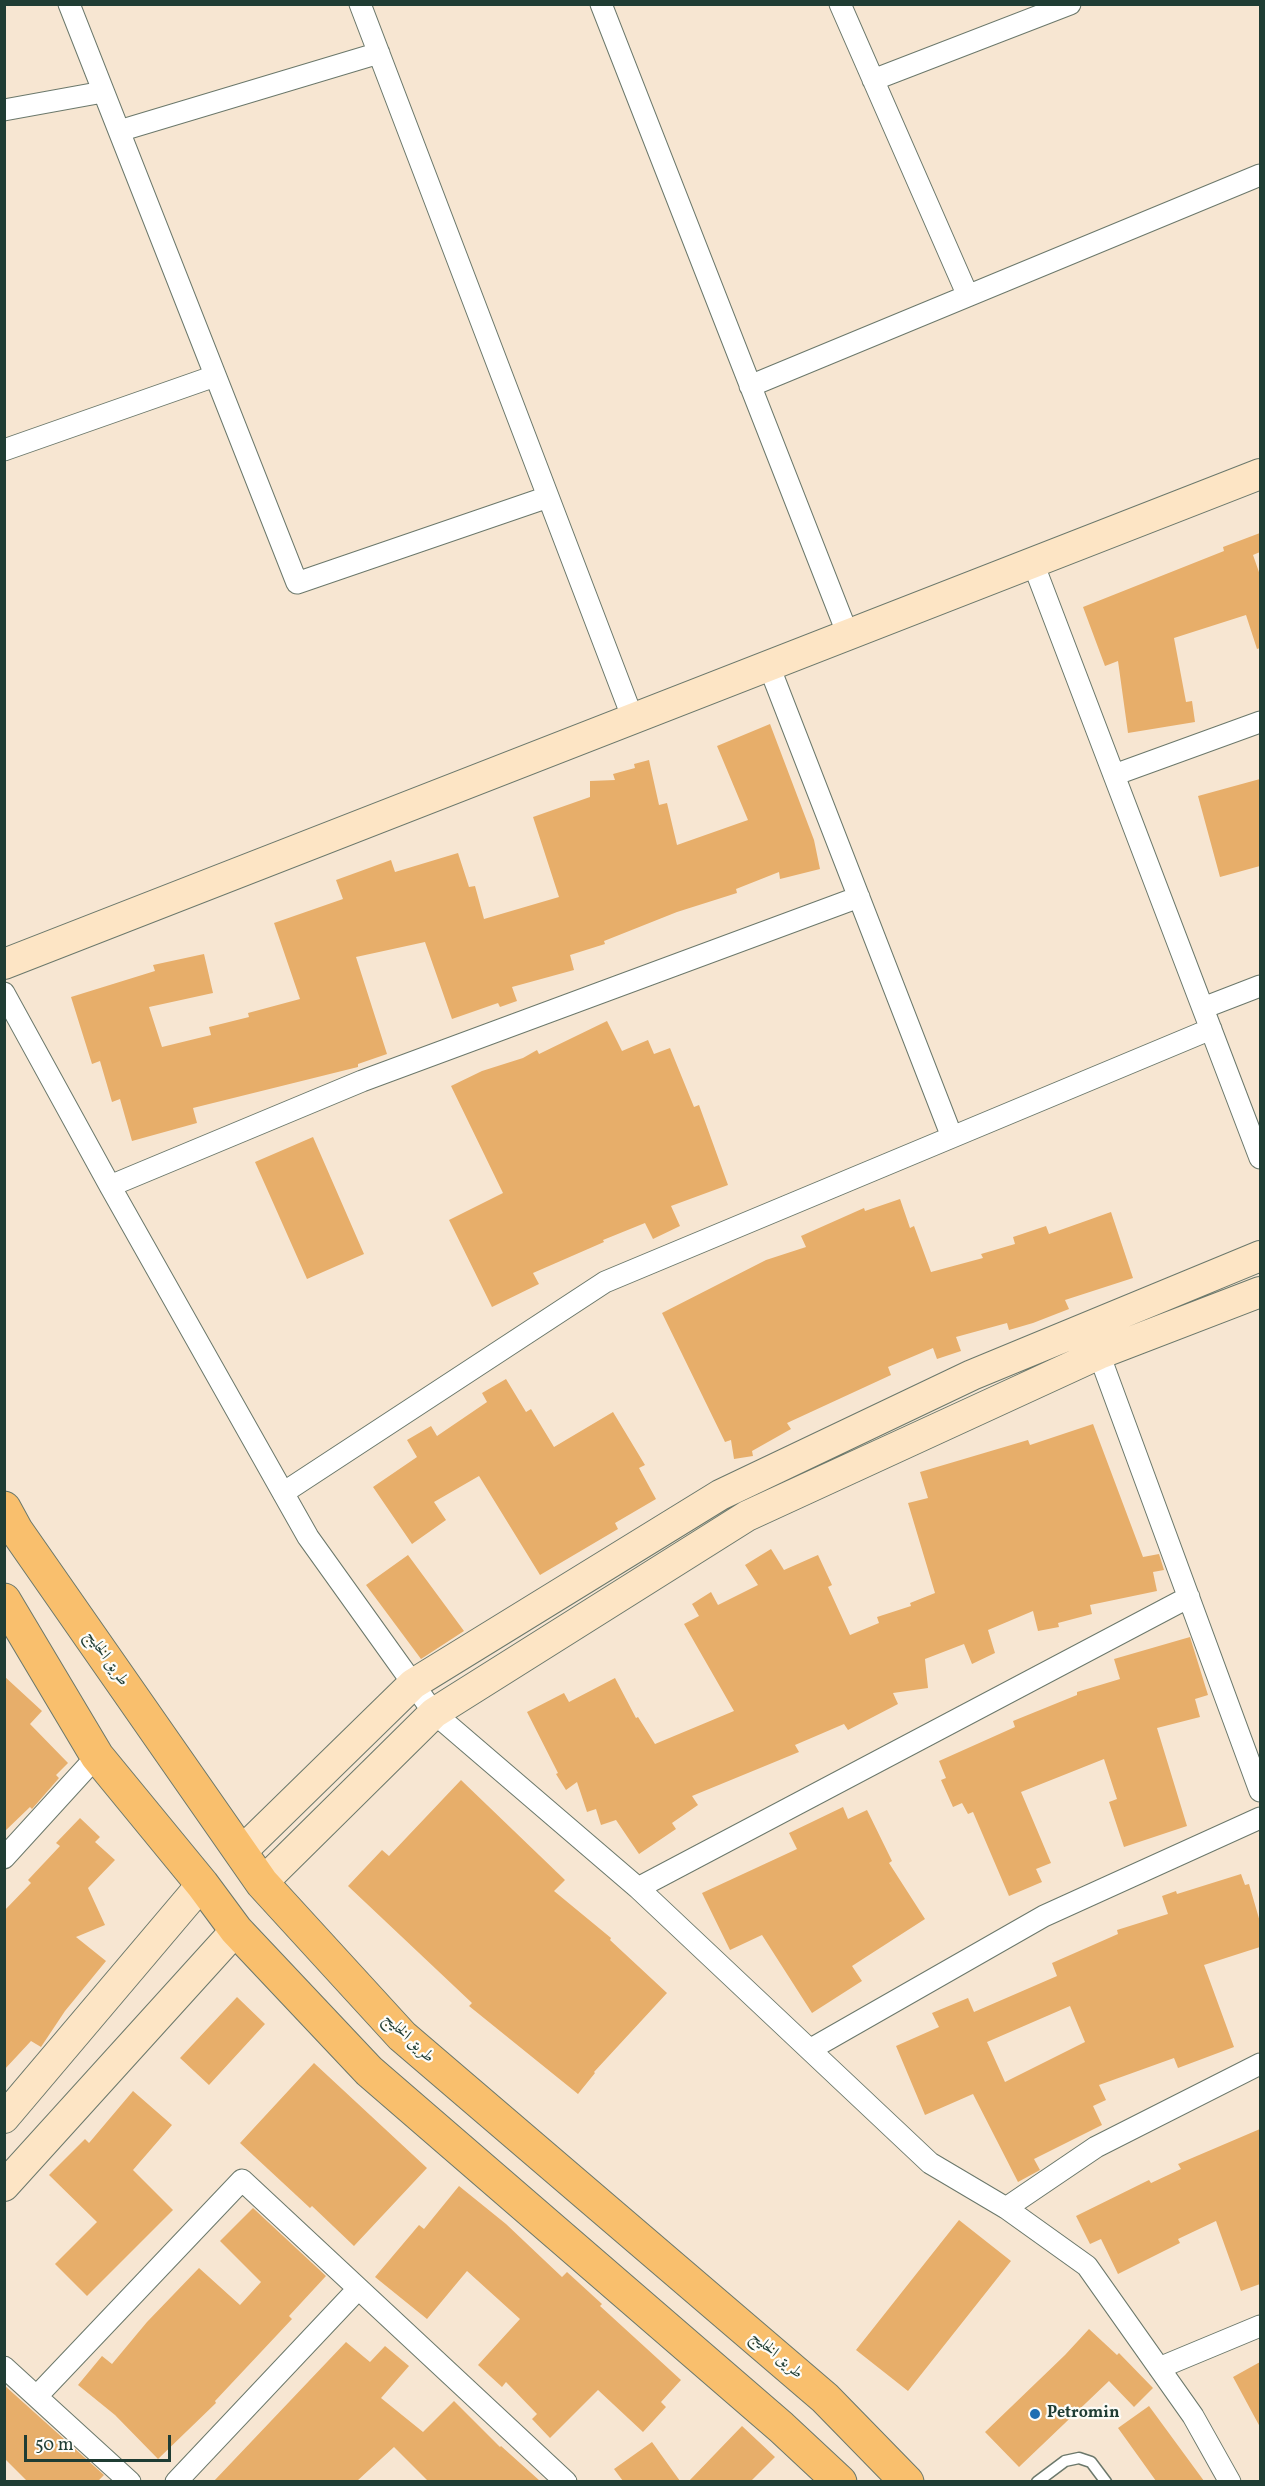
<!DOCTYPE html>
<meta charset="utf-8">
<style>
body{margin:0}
#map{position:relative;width:1265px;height:2486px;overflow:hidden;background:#f7e6d2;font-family:Vollkorn,serif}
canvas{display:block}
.frame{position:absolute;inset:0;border:6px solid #1f3d34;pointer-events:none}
.scale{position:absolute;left:24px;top:2435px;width:147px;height:27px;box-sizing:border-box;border:3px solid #1f3d34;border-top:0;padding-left:8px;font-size:18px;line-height:21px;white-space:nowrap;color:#1f3d34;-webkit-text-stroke:4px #fdfcf7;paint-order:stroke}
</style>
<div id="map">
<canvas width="1265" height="2486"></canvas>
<div class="frame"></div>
<div class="scale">50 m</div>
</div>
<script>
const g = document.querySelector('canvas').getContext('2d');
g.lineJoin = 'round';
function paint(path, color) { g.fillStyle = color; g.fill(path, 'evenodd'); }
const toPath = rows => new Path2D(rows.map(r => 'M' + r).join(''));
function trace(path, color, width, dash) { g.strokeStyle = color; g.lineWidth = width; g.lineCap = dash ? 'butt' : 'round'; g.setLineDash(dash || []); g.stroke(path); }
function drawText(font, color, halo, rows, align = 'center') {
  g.font = font + ' Vollkorn,Amiri,serif'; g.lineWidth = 4.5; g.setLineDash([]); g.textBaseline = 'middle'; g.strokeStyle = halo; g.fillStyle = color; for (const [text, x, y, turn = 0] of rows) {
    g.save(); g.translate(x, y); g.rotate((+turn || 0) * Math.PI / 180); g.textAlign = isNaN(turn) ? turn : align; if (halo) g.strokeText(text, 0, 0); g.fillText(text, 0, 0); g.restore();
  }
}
const building = toPath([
 [1260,533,1260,552,1253,555,1260,575,1260,648,1257,649,1246,615,1174,638,1186,702,1192,701,1195,722,1128,733,1118,661,1105,666,1083,607,1224,551,1223,547],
 [770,724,814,840,820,869,780,879,779,872,736,889,737,893,677,912,604,941,605,944,570,955,574,970,512,987,517,1001,500,1007,498,1003,452,1019,425,942,356,957,387,1054,358,1064,358,1067,193,1108,197,1123,132,1141,120,1099,112,1102,100,1061,92,1064,71,997,155,971,153,965,204,954,213,993,149,1007,162,1047,211,1035,209,1027,249,1017,248,1013,300,999,274,923,343,899,336,880,391,860,395,872,458,853,469,887,475,886,484,919,559,897,533,817,590,797,590,781,615,780,613,774,635,768,634,764,649,760,659,805,667,803,677,845,748,820,717,746],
 [1260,779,1260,866,1220,877,1198,796],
 [607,1021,622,1051,648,1040,654,1054,670,1048,694,1107,699,1105,728,1185,671,1206,680,1226,653,1239,645,1223,603,1240,604,1242,533,1273,539,1284,492,1307,449,1220,503,1193,451,1086,482,1071,523,1058,537,1050,539,1054],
 [313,1137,364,1254,307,1279,255,1162],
 [900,1199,910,1228,914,1226,931,1272,983,1258,981,1254,1015,1244,1013,1237,1046,1226,1049,1234,1111,1212,1133,1278,1065,1300,1069,1309,1033,1323,1009,1330,1007,1323,956,1337,961,1351,937,1359,933,1348,888,1367,891,1375,787,1423,791,1429,752,1451,753,1456,734,1459,731,1440,725,1442,662,1313,766,1260,806,1247,801,1236,864,1208,865,1211],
 [506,1379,526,1412,531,1409,554,1447,613,1412,645,1465,639,1468,656,1499,615,1523,618,1529,540,1575,479,1476,434,1502,446,1520,412,1544,373,1487,417,1457,407,1440,431,1426,437,1436,487,1402,482,1393],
 [1093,1424,1143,1557,1159,1554,1164,1570,1153,1572,1157,1591,1090,1605,1092,1614,1058,1623,1059,1627,1038,1631,1033,1611,988,1630,995,1653,972,1664,964,1644,925,1659,928,1688,893,1693,898,1704,848,1730,844,1724,795,1745,799,1752,692,1796,698,1805,672,1823,676,1829,639,1854,616,1820,601,1825,596,1809,587,1812,577,1782,566,1790,556,1774,558,1773,527,1712,564,1693,569,1702,615,1678,636,1718,638,1717,655,1744,734,1711,684,1624,699,1616,692,1604,711,1592,718,1605,758,1585,745,1565,771,1549,784,1570,818,1555,832,1585,828,1587,850,1635,879,1623,877,1617,911,1606,910,1603,935,1593,908,1503,928,1498,920,1472,1028,1440,1030,1445],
 [408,1555,464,1631,421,1659,366,1585],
 [1190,1637,1208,1695,1195,1699,1200,1717,1157,1728,1187,1826,1124,1847,1109,1802,1117,1799,1104,1759,1021,1792,1051,1863,1036,1869,1042,1882,1009,1896,973,1812,968,1814,962,1803,953,1807,941,1780,946,1778,939,1761,1015,1727,1013,1721,1077,1695,1077,1692,1120,1679,1114,1659],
 [4,1676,42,1711,30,1724,68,1763,56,1775,59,1778,32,1809,30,1807,4,1832],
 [461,1780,565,1880,554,1891,611,1938,610,1940,667,1993,594,2072,595,2073,578,2094,469,2006,472,2003,348,1886,382,1850,389,1856],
 [843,1807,848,1819,867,1810,892,1861,889,1863,925,1919,852,1966,862,1981,812,2013,762,1935,730,1950,702,1893,797,1849,789,1833],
 [80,1818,100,1837,95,1842,115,1860,88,1888,105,1925,76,1937,106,1961,65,2011,41,2047,31,2041,4,2070,4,1911,31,1883,28,1880,60,1846,56,1843],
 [1241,1874,1245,1885,1249,1884,1260,1922,1260,1947,1204,1965,1234,2047,1178,2068,1174,2058,1099,2085,1106,2100,1093,2106,1102,2125,1034,2159,1040,2170,1018,2182,973,2094,925,2115,896,2046,939,2027,932,2013,968,1998,974,2012,1057,1976,1052,1963,1118,1934,1117,1930,1168,1914,1162,1896,1176,1891,1177,1894],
 [1070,2006,1085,2042,1005,2082,987,2042],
 [237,1997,265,2024,209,2085,180,2058],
 [314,2063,427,2168,354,2246,312,2206,310,2208,240,2143],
 [133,2091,172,2125,133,2170,173,2210,87,2296,55,2264,97,2222,49,2175,85,2139,89,2143],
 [1260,2129,1260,2284,1241,2291,1216,2221,1178,2239,1180,2243,1118,2274,1101,2239,1090,2244,1076,2216,1149,2180,1151,2183,1181,2169,1178,2164],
 [459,2186,506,2224,562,2277,567,2272,602,2304,600,2306,681,2380,661,2402,666,2407,643,2432,598,2390,550,2438,532,2419,537,2414,506,2382,502,2387,478,2365,520,2319,467,2271,427,2319,375,2277,419,2225,424,2229],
 [253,2208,326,2276,289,2316,292,2319,215,2401,216,2403,158,2459,115,2415,78,2385,102,2356,112,2364,147,2322,199,2268,240,2305,261,2282,220,2241],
 [959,2220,1011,2261,908,2391,856,2350],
 [1089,2329,1117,2355,1119,2353,1153,2388,1134,2407,1109,2381,1019,2467,985,2432,1065,2355],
 [346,2342,370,2362,385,2346,409,2366,381,2398,423,2432,454,2401,500,2447,501,2446,540,2481,428,2481,394,2447,357,2481,214,2481],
 [1260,2362,1260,2427,1233,2377],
 [4,2385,104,2475,98,2481,27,2481,4,2458],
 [1149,2406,1204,2481,1156,2481,1118,2428],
 [742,2426,775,2457,751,2481,689,2481],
 [652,2442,680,2481,623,2481,614,2469]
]);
const lane = toPath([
 [1037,2482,1065,2461,1079,2458,1091,2462,1106,2482]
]);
const street = toPath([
 [69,4,297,583,548,497],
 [360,4,633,719],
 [601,4,848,635],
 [840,4,968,296],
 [873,80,1070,4],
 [4,110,103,92],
 [119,131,379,53],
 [750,386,1260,175],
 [4,450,215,376],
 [1033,563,1260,1158],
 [769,666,952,1137],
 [1114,775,1260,722],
 [4,993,110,1186,308,1537,434,1713,638,1888,930,2163,1006,2208,1087,2266,1193,2416,1230,2482],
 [1203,1008,1260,986],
 [110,1186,362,1081,859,897],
 [1099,1354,1260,1791],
 [283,1493,605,1282,1211,1029],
 [4,1858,97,1756],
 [638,1888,1189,1597],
 [811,2049,1044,1916,1260,1818],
 [1006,2208,1096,2147,1260,2064],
 [4,2367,130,2482],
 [1159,2368,1260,2326],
 [37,2396,242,2180,566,2482],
 [176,2482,358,2289]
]);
const secondary = toPath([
 [4,964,1260,474],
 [241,1852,413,1684,720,1495,972,1375,1260,1256],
 [262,1883,434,1713,747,1516,1099,1354,1260,1292],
 [4,2118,202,1884],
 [4,2186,236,1930]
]);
const primary = toPath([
 [4,1508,16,1530,262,1883,402,2036,825,2398,907,2482],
 [4,1600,97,1756,202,1884,236,1930,369,2071,781,2427,840,2482]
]);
const markers = [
 [1035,2414,6,"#1f6fb2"]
];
const streetNames = [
 ["طريق الخليج",106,1659,55],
 ["طريق الخليج",408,2039,44],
 ["طريق الخليج",776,2356,41]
];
const poiNames = [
 ["Petromin",1047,2414]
];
paint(building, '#e7ae6a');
trace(lane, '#6b786b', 13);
trace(street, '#6b786b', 23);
trace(secondary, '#6b786b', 32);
trace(primary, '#6b786b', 35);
trace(lane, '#fff', 10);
trace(street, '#fff', 21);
trace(secondary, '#fde5c5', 30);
trace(primary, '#f9bf6d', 33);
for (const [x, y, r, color] of markers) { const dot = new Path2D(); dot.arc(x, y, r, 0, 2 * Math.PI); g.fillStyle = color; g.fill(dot); trace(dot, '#fdfcf7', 2); }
drawText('16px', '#1f3d34', '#fdfcf7', streetNames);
drawText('bold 16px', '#1f3d34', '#fdfcf7', poiNames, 'left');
</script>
